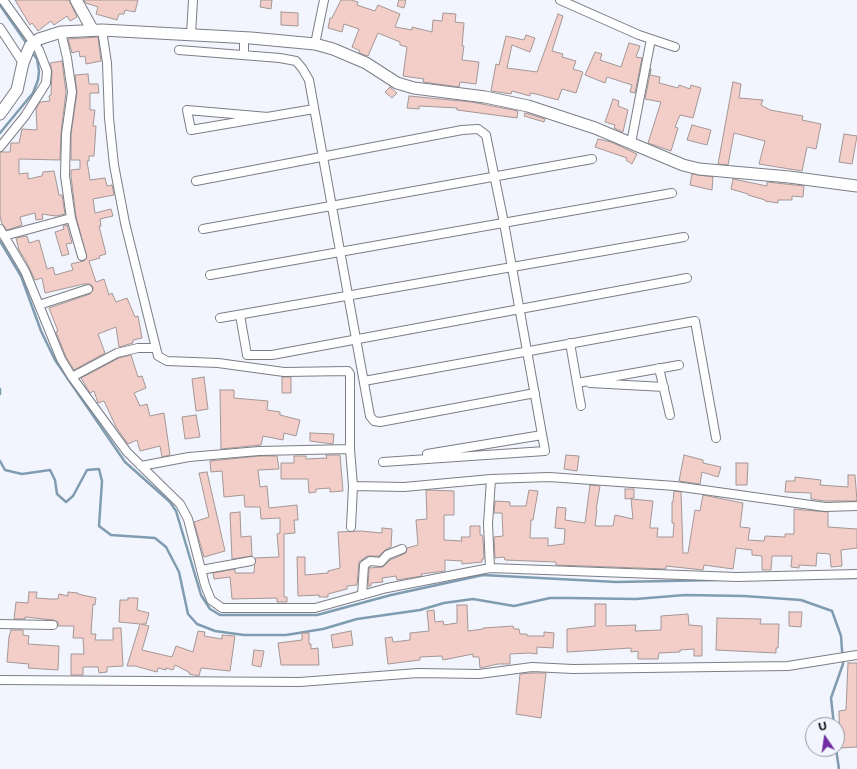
<!DOCTYPE html>
<style>
body{margin:0}
#map{position:relative;width:857px;height:769px;overflow:hidden;background:#f2f5fd;font-family:Montserrat,sans-serif}
canvas{display:block}
.north{position:absolute;left:805px;top:717px;width:40px;height:40px;box-sizing:border-box;background:#f2f5fd;border:1px solid #96989f;border-radius:50%;rotate:347deg;font-size:11px;font-weight:700;line-height:16px;text-align:center;color:#0c0d11}
.north::after{content:'';display:block;margin:auto;width:14px;height:18px;background:#712da1;clip-path:polygon(50% 0,100% 100%,50% 72%,0 100%)}
</style>
<div id="map">
<canvas width="857" height="769"></canvas>
<div class="north">U</div>
</div>
<script>
const g = document.querySelector('canvas').getContext('2d');
g.lineJoin = 'round';
const toPath = rows => new Path2D(rows.map(r => 'M' + r).join(''));
function trace(path, color, width, dash) { g.strokeStyle = color; g.lineWidth = width; g.lineCap = dash ? 'butt' : 'round'; g.setLineDash(dash || []); g.stroke(path); }
function paint(path, color) { g.fillStyle = color; g.fill(path, 'evenodd'); }
const stream = toPath([
 [0,5,27,44],
 [0,133,33,93,38,80,39,71,37,59,32,52],
 [0,241,21,276,41,331,55,360,125,462,170,502,176,511,201,595,210,609,220,615,317,615,391,595,483,575,616,582,718,580],
 [0,389,0,394],
 [0,461,5,470,22,474,50,470,55,480,57,494,66,502,73,496,87,470,99,469,102,481,99,526,111,535,155,538,166,547,179,572,188,614,197,624,215,631,244,635,286,635,323,629,357,619,420,610,444,603,473,599,514,606,550,598,568,598,636,599,685,595,744,596,801,600,832,611,841,636,843,664,831,698,834,725],
 [837,578,857,578],
 [836,749,839,769]
]);
const building = toPath([
 [15,0,69,0,77,17,70,21,67,16,54,25,51,21,38,31,32,23,30,25,15,0],
 [84,0,138,0,135,12,125,10,124,14,119,14,117,20,96,14,98,7,86,3,84,0],
 [261,0,272,0,271,9,260,7,261,0],
 [341,0,351,0,358,2,357,5,375,11,378,5,400,14,395,27,412,30,412,27,432,32,433,20,442,21,443,13,456,14,455,22,464,23,462,46,464,46,462,60,479,62,476,84,460,82,459,87,423,82,424,79,403,76,407,47,400,45,400,42,378,33,368,56,359,53,360,51,352,47,359,29,344,24,342,32,328,28,330,18,332,18,341,0],
 [399,0,406,0,404,8,397,6,399,0],
 [281,12,298,13,298,26,281,25,281,12],
 [558,14,563,16,552,51,563,54,562,57,576,61,573,69,583,72,576,93,562,89,558,100,536,94,530,93,530,96,512,91,511,94,491,91,496,64,499,65,506,36,524,40,526,35,535,38,530,52,512,45,507,68,537,72,558,14],
 [98,37,101,61,86,64,85,56,80,57,79,51,72,53,68,39,98,37],
 [629,43,640,46,636,57,642,58,635,93,630,92,632,85,607,77,605,83,585,75,595,52,602,54,600,60,621,67,629,43],
 [62,61,66,92,61,133,60,160,19,159,19,174,28,173,28,179,42,176,43,172,54,171,59,195,62,195,65,214,56,216,42,214,43,219,36,220,35,213,20,217,22,225,7,230,2,224,0,216,0,152,10,152,11,143,19,143,22,129,37,130,36,109,40,102,50,101,49,96,51,95,52,71,50,63,62,61],
 [651,69,650,75,660,77,659,83,678,88,679,85,690,89,691,85,701,88,693,118,680,115,675,127,678,128,671,151,648,143,661,102,645,99,651,69],
 [88,74,89,84,98,84,99,93,90,93,90,110,95,110,93,126,96,126,94,156,89,156,89,161,87,161,90,180,105,178,107,186,112,185,114,195,93,199,95,213,111,209,113,216,100,219,101,226,99,226,106,254,99,256,100,258,89,261,96,282,104,279,109,295,112,293,116,302,127,298,135,317,138,316,142,338,133,340,133,343,119,347,116,327,98,334,105,353,74,370,66,357,56,332,58,331,49,308,90,294,93,290,93,287,90,284,84,284,45,293,42,278,35,280,26,261,19,250,16,238,27,236,29,243,39,240,47,269,53,267,55,275,73,270,71,264,84,261,87,258,76,217,71,176,71,170,80,169,80,160,71,160,71,134,77,93,75,75,88,74],
 [733,82,741,84,739,98,763,100,761,105,770,110,803,116,802,120,821,124,816,149,807,147,802,171,759,164,765,141,734,133,728,165,718,164,733,82],
 [390,87,397,93,392,98,385,92,390,87],
 [409,96,472,102,518,111,517,118,457,110,457,108,419,106,419,109,407,108,409,96],
 [613,99,619,101,618,106,628,110,623,132,614,128,615,125,605,122,613,99],
 [525,113,545,119,544,122,524,116,525,113],
 [692,125,711,130,707,145,687,140,692,125],
 [844,134,857,136,852,164,839,162,844,134],
 [598,139,611,142,637,154,632,164,626,160,627,158,595,147,598,139],
 [692,174,713,177,712,190,690,185,692,174],
 [733,179,767,186,767,182,804,186,803,197,792,196,792,200,778,200,778,203,765,201,765,200,748,195,748,194,731,189,733,179],
 [67,225,72,243,66,244,69,254,62,256,55,232,64,229,63,226,67,225],
 [131,355,138,377,142,376,146,388,134,393,140,406,147,404,150,416,164,413,170,455,162,457,160,446,140,451,137,440,128,444,116,427,104,401,98,403,94,391,90,393,81,378,119,358,131,355],
 [204,377,208,409,196,411,192,379,204,377],
 [282,377,291,377,291,393,282,393,282,377],
 [220,390,234,390,234,398,268,401,267,410,280,412,280,415,300,420,296,436,284,433,283,440,263,436,261,445,221,449,220,390],
 [196,415,200,437,185,439,182,417,196,415],
 [310,433,334,434,333,444,310,441,310,433],
 [326,455,340,455,343,491,330,492,330,488,316,489,316,492,309,493,308,479,281,479,281,463,294,463,294,456,306,456,306,459,327,458,326,455],
 [566,455,579,456,577,471,564,469,566,455],
 [684,455,703,460,703,463,721,467,718,477,702,472,700,484,679,481,684,455],
 [259,456,277,456,279,469,258,470,260,487,267,486,269,508,297,505,298,520,294,520,295,533,284,534,284,597,287,597,287,602,277,602,277,598,232,599,230,577,214,579,213,573,235,569,235,573,254,573,255,558,279,557,277,534,280,533,280,518,261,519,260,507,245,507,244,495,224,497,222,471,211,472,210,461,259,456],
 [736,463,748,463,747,485,736,485,736,463],
 [207,472,225,551,204,557,194,522,209,517,199,473,207,472],
 [848,475,855,475,857,501,825,501,811,499,811,493,785,492,786,481,795,481,795,477,821,480,820,485,848,487,848,475],
 [590,485,600,486,596,510,597,510,595,526,613,526,615,515,633,519,631,499,653,501,650,526,650,528,658,528,657,537,673,537,674,523,672,523,672,502,673,502,674,491,681,492,683,553,688,553,695,510,700,511,703,495,743,503,740,527,750,528,748,540,764,541,765,536,785,537,785,534,794,534,794,509,804,510,828,512,828,527,857,529,857,548,841,550,842,566,831,567,830,554,817,553,816,566,799,565,799,568,791,567,792,556,772,556,771,570,762,570,762,556,752,555,752,550,736,548,733,569,704,565,703,570,666,566,666,569,556,565,556,562,505,560,504,557,495,558,494,537,503,536,502,513,494,513,495,501,510,502,510,506,526,506,529,490,538,491,533,520,531,520,530,538,548,538,548,546,564,544,565,529,555,528,557,507,566,508,565,520,585,523,590,485],
 [625,489,634,489,634,498,625,499,625,489],
 [426,490,454,491,454,515,444,515,444,540,462,541,461,537,470,537,470,526,480,526,480,535,482,535,483,538,484,559,482,559,482,562,462,564,462,561,445,560,445,571,421,574,422,576,397,580,396,576,382,578,383,582,371,583,371,586,368,586,369,568,383,567,390,560,406,553,407,548,418,545,416,520,427,519,426,490],
 [240,512,241,537,251,536,252,556,232,559,230,513,240,512],
 [382,528,392,529,391,547,385,550,379,556,367,556,359,562,357,585,347,586,347,589,328,594,328,597,319,597,319,595,298,596,297,557,305,557,305,575,328,573,328,571,340,568,338,532,361,531,382,533,382,528],
 [29,592,37,592,36,598,51,599,58,599,59,594,68,596,68,592,78,593,78,594,96,598,95,605,93,604,91,634,96,634,95,640,113,640,113,628,121,628,123,666,107,667,107,672,99,673,98,667,83,667,83,675,71,675,71,654,84,654,83,638,73,638,74,626,58,626,58,622,53,620,25,617,25,619,14,619,16,602,28,603,29,592],
 [128,598,138,598,137,610,149,613,146,624,141,624,149,626,142,650,172,657,176,646,193,652,198,631,205,632,204,636,222,639,222,635,235,636,230,671,201,668,199,676,189,674,189,672,175,665,173,670,166,668,166,670,158,668,157,672,135,666,127,666,140,624,119,622,120,600,128,600,128,598],
 [595,604,606,604,606,626,636,625,635,631,661,630,661,616,688,614,689,625,702,626,702,656,694,656,694,649,680,650,680,652,659,653,658,659,638,659,638,651,631,652,631,648,567,652,567,629,595,626,595,604],
 [457,605,467,605,468,631,483,629,483,628,513,626,514,629,519,629,520,634,527,634,527,636,544,636,544,632,554,633,553,648,537,647,537,654,529,653,510,654,510,664,498,664,480,668,479,657,473,657,473,654,443,660,442,656,420,657,420,660,388,664,385,638,392,637,393,642,410,640,410,633,429,631,427,611,434,610,435,622,443,621,444,625,457,623,457,605],
 [789,612,802,612,801,627,789,626,789,612],
 [717,618,761,619,760,624,779,624,778,648,776,648,776,653,716,650,717,618],
 [11,630,23,630,23,635,29,636,28,644,59,646,58,670,28,668,29,664,7,662,9,637,11,630],
 [351,631,353,645,333,648,331,635,351,631],
 [302,633,309,633,309,644,311,644,311,649,318,648,319,665,281,665,278,643,302,640,302,633],
 [254,650,264,651,261,667,252,665,254,650],
 [848,663,857,663,857,747,840,748,839,711,846,710,848,663],
 [532,673,546,673,541,718,516,714,520,674,532,673]
]);
const street = toPath([
 [560,0,639,35,675,47],
 [0,28,23,63],
 [102,30,107,63,109,118,114,165,125,223,158,356,167,361,218,363,284,372,348,371,350,374,350,449,353,486,404,487,491,479,549,477,675,486,825,507,857,506],
 [61,32,67,58,72,92,66,134,65,176,71,218,82,256],
 [191,34,193,0],
 [315,44,324,0],
 [179,50,280,58,296,61,302,68,309,80,370,416,374,421,380,422,535,393],
 [244,55,244,38],
 [268,117,187,110,191,130,314,109],
 [631,143,651,39],
 [0,147,25,116,46,83,47,71,39,50,3,0],
 [196,181,462,130,478,129,486,135,504,223,545,451,383,462],
 [0,229,25,271,61,359,72,377,127,452,180,504,188,519,205,585,211,600,222,608,315,608,387,588,490,568,737,577,857,574],
 [203,229,592,159],
 [4,236,71,218],
 [210,275,672,193],
 [39,305,88,289],
 [240,315,247,355,272,355,687,278],
 [220,318,684,237],
 [570,343,581,406],
 [659,368,670,415],
 [72,377,117,353,138,348,156,348],
 [364,381,695,321,716,438],
 [577,383,679,365],
 [590,383,664,387],
 [427,454,542,435],
 [141,466,189,457,259,451,350,449],
 [351,527,353,486],
 [490,568,488,524,491,479],
 [201,570,251,561],
 [362,595,364,565,370,561,381,562,387,555,402,549],
 [0,624,53,625],
 [0,680,300,682,418,673,479,674,532,667,573,669,788,666,857,655]
]);
const secondary = toPath([
 [76,0,92,29],
 [0,114,17,90,23,63,30,46,39,39,61,32,102,30,251,38,315,44,333,49,366,63,397,83,414,88,485,97,528,106,595,128,683,165,699,169,789,177,857,186]
]);
trace(stream, '#809cb0', 2.5);
paint(building, '#f3cdc8');
trace(building, '#a39796', 1);
trace(street, '#7b7e87', 10);
trace(secondary, '#7b7e87', 13);
trace(street, '#fff', 8);
trace(secondary, '#fff', 11);
</script>
